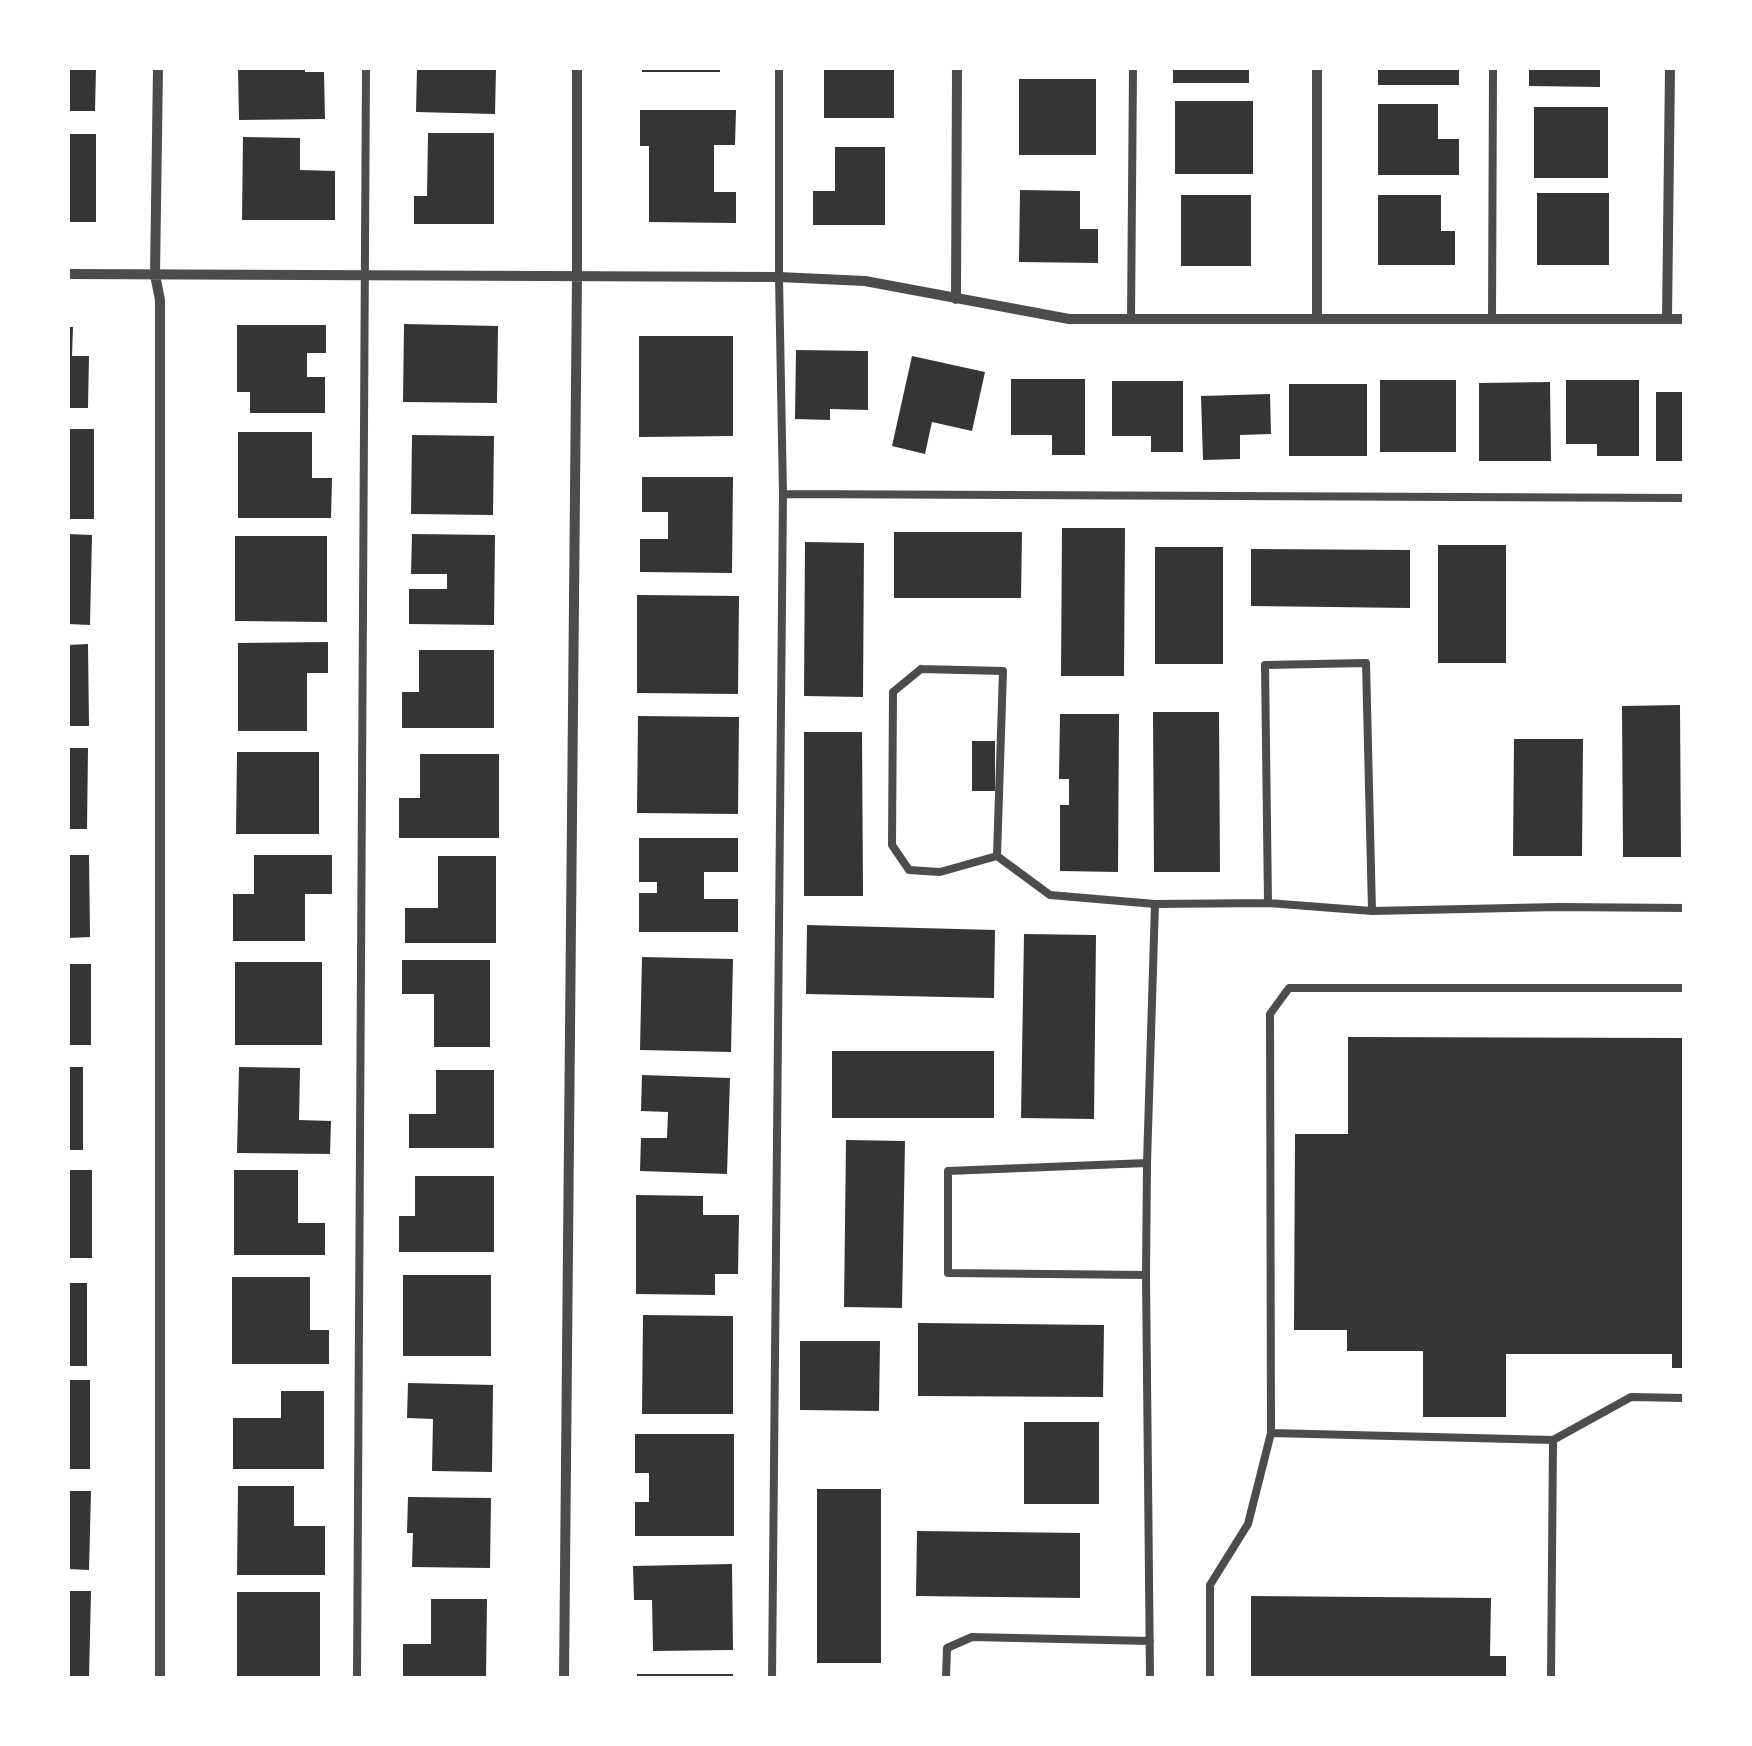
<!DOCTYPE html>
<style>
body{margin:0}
#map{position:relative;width:1752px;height:1746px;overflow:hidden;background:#fff;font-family:Lato,sans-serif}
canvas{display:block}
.frame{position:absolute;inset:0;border:70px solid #fff;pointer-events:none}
</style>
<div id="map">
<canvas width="1752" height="1746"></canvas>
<div class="frame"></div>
</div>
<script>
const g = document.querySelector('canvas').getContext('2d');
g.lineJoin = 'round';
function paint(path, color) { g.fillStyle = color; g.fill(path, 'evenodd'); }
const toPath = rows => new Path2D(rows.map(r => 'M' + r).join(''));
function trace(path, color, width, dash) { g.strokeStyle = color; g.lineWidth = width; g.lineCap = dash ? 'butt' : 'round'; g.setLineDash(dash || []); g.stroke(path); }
const building = toPath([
 [68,68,96,68,95,111,68,111],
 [238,68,305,68,305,72,324,72,325,119,239,120],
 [417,68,496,68,495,114,416,112],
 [642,68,720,68,720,72,642,72],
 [824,68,894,68,894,118,824,118],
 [1173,68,1249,68,1249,83,1173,83],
 [1378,68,1459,68,1459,85,1378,85],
 [1529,68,1600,68,1600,87,1529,86],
 [1019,79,1096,79,1096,155,1019,155],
 [1175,101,1253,101,1253,174,1175,174],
 [1378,104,1438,104,1438,139,1459,139,1459,175,1378,175],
 [1534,107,1608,107,1608,178,1534,178],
 [640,110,736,110,735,145,714,145,714,192,736,192,736,223,649,222,649,146,640,146],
 [428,133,494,133,494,224,414,224,414,196,427,196],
 [68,134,96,134,96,222,68,222],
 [243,137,300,138,300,170,335,171,335,220,242,220],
 [835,147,885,147,885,225,813,225,813,191,835,191],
 [1020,190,1080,191,1080,229,1098,229,1098,263,1019,262],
 [1537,193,1609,193,1609,265,1537,265],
 [1181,195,1251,195,1251,266,1181,266],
 [1378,195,1441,195,1441,231,1455,231,1455,265,1378,265],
 [404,324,498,326,497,403,403,402],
 [237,325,326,325,326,353,307,353,307,377,325,377,325,413,250,413,250,392,237,392],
 [68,327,73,327,72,356,89,356,88,408,68,408],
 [639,336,733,336,733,436,639,437],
 [796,350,868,351,868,410,830,409,830,420,795,419],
 [912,356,985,372,972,431,932,422,925,454,892,446],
 [1011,379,1085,379,1085,455,1052,455,1052,435,1011,435],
 [1380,380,1456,380,1456,452,1380,452],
 [1566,380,1639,380,1639,456,1597,456,1597,444,1566,444],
 [1112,381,1183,381,1183,452,1151,452,1151,436,1112,436],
 [1550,382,1551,461,1479,461,1479,383],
 [1289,384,1367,384,1367,456,1289,456],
 [1656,392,1684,392,1684,461,1656,461],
 [1270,394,1271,434,1240,435,1240,459,1203,460,1201,396],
 [68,429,94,429,94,519,68,519],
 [238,432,312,432,312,478,332,478,331,518,238,518],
 [412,435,494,436,493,515,411,514],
 [642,477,733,477,732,573,640,572,640,539,668,539,668,512,642,512],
 [1062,528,1125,528,1124,676,1061,676],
 [894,532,1022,532,1021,598,894,598],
 [68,534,92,535,90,625,68,624],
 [412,534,495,535,494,625,409,624,409,589,447,589,447,574,411,574],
 [235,536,327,536,327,622,235,621],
 [805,542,864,543,863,697,804,696],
 [1438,545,1506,545,1506,663,1438,663],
 [1155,547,1223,547,1223,664,1155,664],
 [1251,549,1410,550,1410,608,1251,606],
 [637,595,739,596,738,694,637,693],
 [328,642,328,673,307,673,307,731,238,731,238,643],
 [88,644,89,726,68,726,68,645],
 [419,650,494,650,494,728,402,728,402,692,419,692],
 [1680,705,1681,857,1623,857,1622,706],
 [1153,712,1219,712,1220,872,1154,872],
 [1060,714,1119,714,1118,872,1060,871,1060,805,1069,805,1069,779,1059,779],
 [638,716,739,717,738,814,637,813],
 [804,732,862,732,863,896,804,896],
 [1514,739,1583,739,1582,856,1513,856],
 [972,741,995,741,995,791,972,791],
 [68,748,88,748,87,829,68,829],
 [237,752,319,752,319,834,236,834],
 [420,754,499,754,499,838,399,838,399,798,420,798],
 [639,838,738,838,738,872,704,872,704,899,738,899,738,932,639,932,639,893,657,893,657,882,639,882],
 [68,855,89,855,90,937,68,938],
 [254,855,332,855,332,894,305,894,305,941,233,941,233,894,254,894],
 [438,856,496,856,496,943,405,943,405,908,438,908],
 [807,925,995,930,994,998,806,994],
 [1024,934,1096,935,1094,1119,1021,1118],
 [642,957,733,959,731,1052,640,1050],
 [402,960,490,960,490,1047,434,1047,434,994,402,994],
 [235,962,322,962,322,1045,235,1045],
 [68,964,91,964,91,1045,68,1045],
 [1348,1037,1684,1038,1684,1368,1672,1368,1672,1354,1506,1354,1506,1417,1423,1417,1423,1351,1347,1351,1347,1330,1294,1330,1295,1134,1348,1134],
 [832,1051,994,1051,994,1118,832,1118],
 [68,1067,83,1067,83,1150,68,1150],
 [239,1067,300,1068,299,1120,331,1121,330,1154,237,1153],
 [436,1070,494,1070,494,1148,409,1148,409,1114,436,1114],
 [642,1075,730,1078,727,1174,640,1171,641,1138,667,1138,668,1112,641,1111],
 [846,1140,905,1141,902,1308,844,1307],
 [68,1170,92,1170,92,1258,68,1258],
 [234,1170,298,1170,298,1223,325,1223,325,1255,234,1255],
 [415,1176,494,1176,494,1252,399,1252,399,1216,415,1216],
 [636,1195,703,1196,703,1215,739,1215,738,1274,715,1274,715,1295,636,1294],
 [403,1275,491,1275,491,1356,403,1356],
 [232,1277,310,1277,310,1330,329,1330,329,1364,232,1364],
 [68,1283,87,1283,87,1366,68,1366],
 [643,1315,733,1316,733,1414,642,1414],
 [918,1323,1104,1325,1103,1397,918,1396],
 [800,1341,880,1341,879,1411,800,1410],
 [68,1380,90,1380,90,1469,68,1469],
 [408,1383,493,1385,492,1472,432,1471,433,1419,407,1418],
 [281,1391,324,1391,324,1469,233,1469,233,1418,281,1418],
 [1024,1422,1099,1422,1099,1504,1024,1504],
 [635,1434,734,1434,734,1536,635,1536,635,1502,649,1502,649,1473,635,1473],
 [238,1486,294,1486,294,1526,325,1526,325,1575,237,1575],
 [817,1489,881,1489,881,1663,817,1663],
 [68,1491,91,1491,89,1570,68,1569],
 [408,1497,491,1498,490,1568,412,1567,413,1533,407,1533],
 [917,1531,1080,1533,1080,1598,916,1596],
 [732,1564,733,1650,653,1651,652,1600,634,1600,633,1566],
 [68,1591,91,1591,89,1678,68,1678],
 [237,1592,320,1592,320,1678,237,1678],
 [1251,1596,1491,1598,1490,1656,1506,1656,1506,1678,1251,1678],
 [431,1599,487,1599,486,1677,403,1676,403,1644,431,1644],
 [637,1674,733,1674,733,1678,637,1678]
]);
const service = toPath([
 [1131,319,1133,68],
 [1492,319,1493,68],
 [783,494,1684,498],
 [921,669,1003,671,997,856,940,872,909,870,892,845,893,692,921,669],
 [997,856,1050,895,1155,904,1147,1163,948,1171,948,1273,1146,1275,1150,1678],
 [1268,903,1372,911],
 [1155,904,1268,903,1265,665,1366,663,1372,911,1558,907,1684,908],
 [1684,988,1289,988,1270,1014,1271,1433,1553,1440,1631,1397,1684,1398],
 [1146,1275,1147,1163],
 [357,1678,366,68],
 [772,1678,783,494,779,277,779,68],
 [946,1678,947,1648,972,1637,1150,1641],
 [1210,1678,1210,1585,1248,1524,1271,1433],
 [1551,1678,1553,1440]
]);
const minor = toPath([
 [158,68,155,275,160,300,160,1678],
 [68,274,779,277,865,281,1069,319,1684,319],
 [956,299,957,68],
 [1317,319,1317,68],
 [1667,319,1670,68],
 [564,1678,577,276,577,68]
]);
paint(building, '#353535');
trace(service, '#4c4c4c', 8);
trace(minor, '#4c4c4c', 10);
</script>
